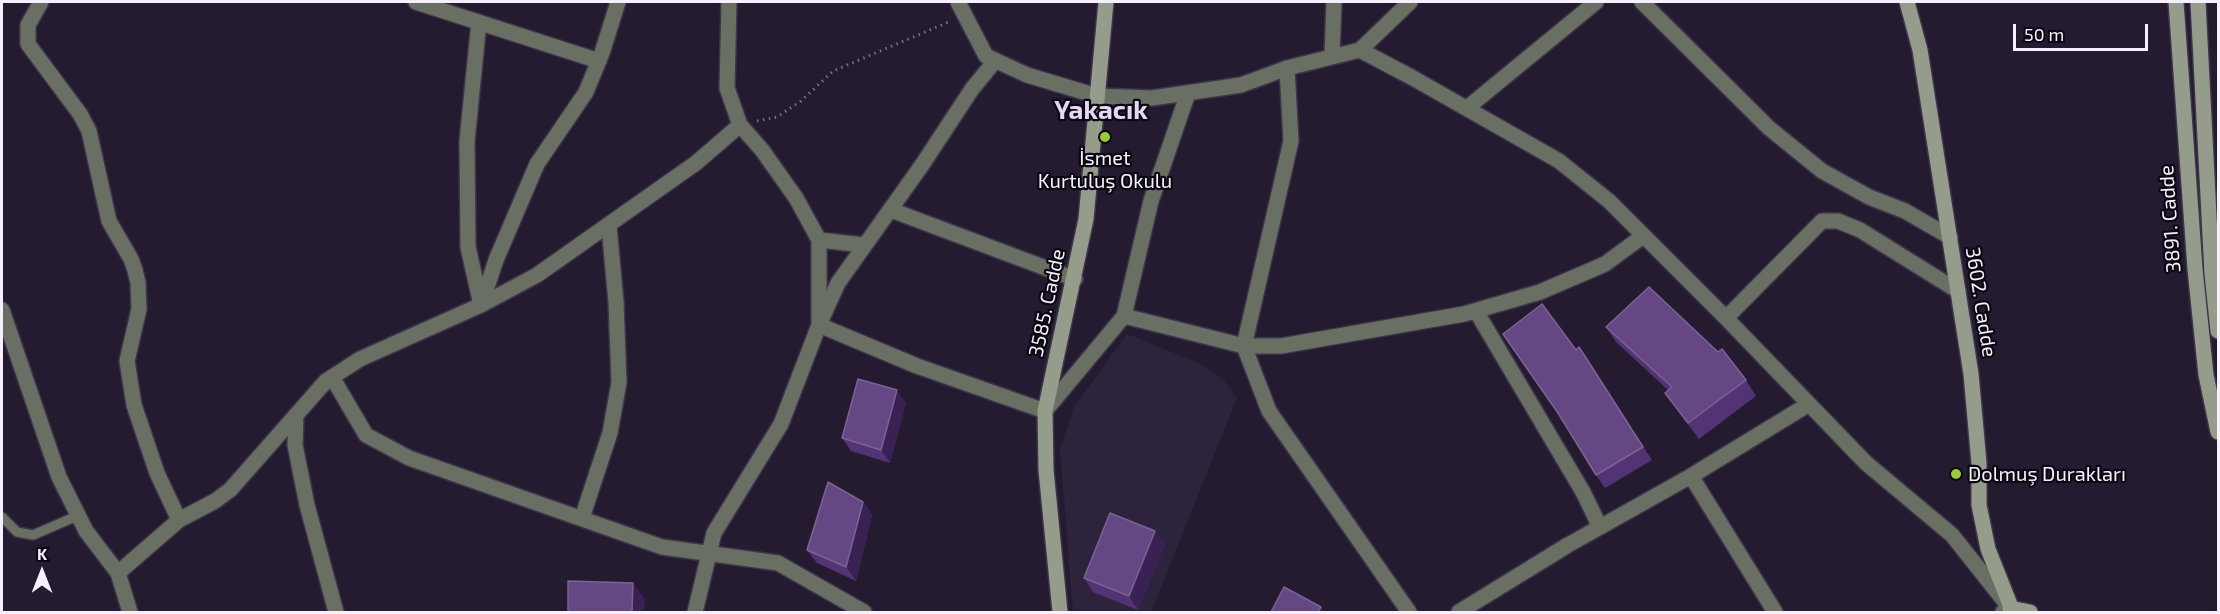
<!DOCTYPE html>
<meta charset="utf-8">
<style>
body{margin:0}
#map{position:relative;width:2220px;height:614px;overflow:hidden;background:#241b30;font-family:"Exo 2",sans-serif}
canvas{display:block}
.frame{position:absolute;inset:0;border:3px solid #f6f0fe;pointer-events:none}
.north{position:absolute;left:12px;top:542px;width:60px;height:60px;-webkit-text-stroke:4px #0c0811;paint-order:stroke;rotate:0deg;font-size:16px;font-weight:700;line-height:24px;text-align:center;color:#f6f0fe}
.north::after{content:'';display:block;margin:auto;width:21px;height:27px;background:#f6f0fe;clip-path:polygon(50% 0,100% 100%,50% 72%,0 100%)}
.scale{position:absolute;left:2013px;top:24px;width:135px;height:27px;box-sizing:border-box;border:3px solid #f6f0fe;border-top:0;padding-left:8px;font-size:18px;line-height:21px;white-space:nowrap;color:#f6f0fe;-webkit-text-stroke:4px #0c0811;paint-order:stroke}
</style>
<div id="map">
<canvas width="2220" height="614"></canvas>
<div class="frame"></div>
<div class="north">K</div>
<div class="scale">50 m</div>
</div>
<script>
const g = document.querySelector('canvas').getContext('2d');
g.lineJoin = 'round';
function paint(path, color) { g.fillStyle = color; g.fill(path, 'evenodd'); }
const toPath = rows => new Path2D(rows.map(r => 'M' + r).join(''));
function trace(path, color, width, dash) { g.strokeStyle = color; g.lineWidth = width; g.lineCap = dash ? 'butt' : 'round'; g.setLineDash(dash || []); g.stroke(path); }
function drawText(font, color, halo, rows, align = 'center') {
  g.font = font + ' "Exo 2",sans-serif'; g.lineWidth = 4.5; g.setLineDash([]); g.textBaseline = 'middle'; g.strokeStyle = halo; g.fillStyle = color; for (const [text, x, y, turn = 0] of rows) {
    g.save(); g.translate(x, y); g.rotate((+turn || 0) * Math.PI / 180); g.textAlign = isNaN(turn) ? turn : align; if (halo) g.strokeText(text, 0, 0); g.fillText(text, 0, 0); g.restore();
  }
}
const built = toPath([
 [1127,334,1199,363,1222,378,1237,398,1151,612,1073,612,1060,449,1074,407]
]);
const path = toPath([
 [757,121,777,117,801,101,833,71,951,21]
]);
const lane = toPath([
 [2,517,17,532,33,535,77,516]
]);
const street = toPath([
 [41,2,28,25,28,44,80,114,89,131,109,221,131,259,135,270,138,283,139,309,127,361,134,405,157,473,179,520],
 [416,2,599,61],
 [729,2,727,88,740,125,762,150,796,198,819,240,819,325,917,366,1045,411,1124,316,1151,201,1188,93],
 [958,2,986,56,1027,75,1097,96,1152,98,1241,85,1287,68,1360,50,1413,78,1559,161,1609,201,1726,318,1866,463,1952,535,2010,608,2003,612],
 [1642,2,1769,128,1822,171,1869,197,1905,211,1950,237],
 [479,22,467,141,468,247,481,305],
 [1360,50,1410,2],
 [1332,55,1334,2],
 [1287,68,1291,141,1244,346,1269,411,1409,612],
 [1467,108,1596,2],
 [891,210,1075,279],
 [819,240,864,245],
 [481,305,496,260,537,164,586,92,602,53,618,2],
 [2,310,59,477,86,531,118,573,179,520,215,501,230,490,326,381,360,359,481,305,537,275,696,163,740,125],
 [1476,311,1583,492,1600,527],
 [1124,316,1244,346,1281,346,1464,314,1540,292,1605,264,1643,236],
 [1726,318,1822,221,1838,221,1860,230,1958,291],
 [332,377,366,435,409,458,662,547,778,563,864,612],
 [296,415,295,445,307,505,336,612],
 [1691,476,1775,612],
 [582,518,610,433,619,382,616,302,609,226],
 [118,573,130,612],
 [695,612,714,533,781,424,819,325,838,283,922,165,972,89,995,61],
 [1459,612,1568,545,1691,476,1809,404]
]);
const secondary = toPath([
 [1907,2,1920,50,1971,374,1979,463,1979,505,1988,549,2013,612],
 [2176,2,2195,269,2206,375,2218,432],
 [2198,2,2212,274,2218,331],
 [2010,608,2030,612],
 [1060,612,1046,470,1045,411,1086,219,1106,2]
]);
const wall = toPath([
 [1606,327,1746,380,1756,396,1699,439,1665,393,1668,390,1616,342],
 [1579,347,1652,460,1605,488,1596,475,1576,350],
 [906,403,890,463,851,451,842,438],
 [863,502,872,515,856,581,817,563,807,550],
 [1165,544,1138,610,1093,592,1084,578]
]);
const shadedWall = toPath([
 [1579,347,1589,360,1652,460,1643,447],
 [897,390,906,403,890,463,881,450],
 [863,502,872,515,856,581,846,567],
 [1155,531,1165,544,1138,610,1129,596],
 [633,583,645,599,644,612,632,612],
 [1321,607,1325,612,1318,612]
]);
const building = toPath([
 [1649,287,1718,352,1722,349,1746,380,1688,423,1665,393,1672,387,1606,327,1649,287],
 [1542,304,1576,350,1579,347,1643,447,1596,475,1558,413,1503,334,1542,304],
 [858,379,897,390,881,450,842,438,858,379],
 [828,482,863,502,846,567,807,550,828,482],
 [1110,513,1155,531,1129,596,1084,578,1110,513],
 [568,581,633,583,632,612,568,612,568,581],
 [1284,587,1321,607,1318,612,1271,612,1284,587]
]);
const markers = [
 [1105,137,6,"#99cb35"],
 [1956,474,6,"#99cb35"]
];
const poiNames = [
 ["İsmet",1105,158],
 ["Kurtuluş Okulu",1105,181],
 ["Dolmuş Durakları",1968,474,"left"]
];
const streetNames = [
 ["3891. Cadde",2170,219,-94],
 ["3602. Cadde",1981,302,81],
 ["3585. Cadde",1047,303,-78]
];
const districtNames = [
 ["Yakacık",1101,110]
];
paint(built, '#2e233d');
trace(lane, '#3d3549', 12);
trace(street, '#3d3549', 18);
trace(secondary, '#3d3549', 18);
trace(path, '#787083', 3, [1.5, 4.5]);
trace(lane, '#6a6f64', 9);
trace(street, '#6a6f64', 15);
trace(secondary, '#959c8b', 15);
paint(wall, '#533374');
paint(shadedWall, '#392153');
paint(building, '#654883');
trace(building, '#7c6296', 1.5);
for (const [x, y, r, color] of markers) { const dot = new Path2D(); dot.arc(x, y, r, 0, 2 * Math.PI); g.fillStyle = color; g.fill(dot); trace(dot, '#0c0811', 2); }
drawText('20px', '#f6f0fe', '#0c0811', poiNames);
drawText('20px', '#f6f0fe', '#0c0811', streetNames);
drawText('bold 26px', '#e4d9f4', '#0c0811', districtNames);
</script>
